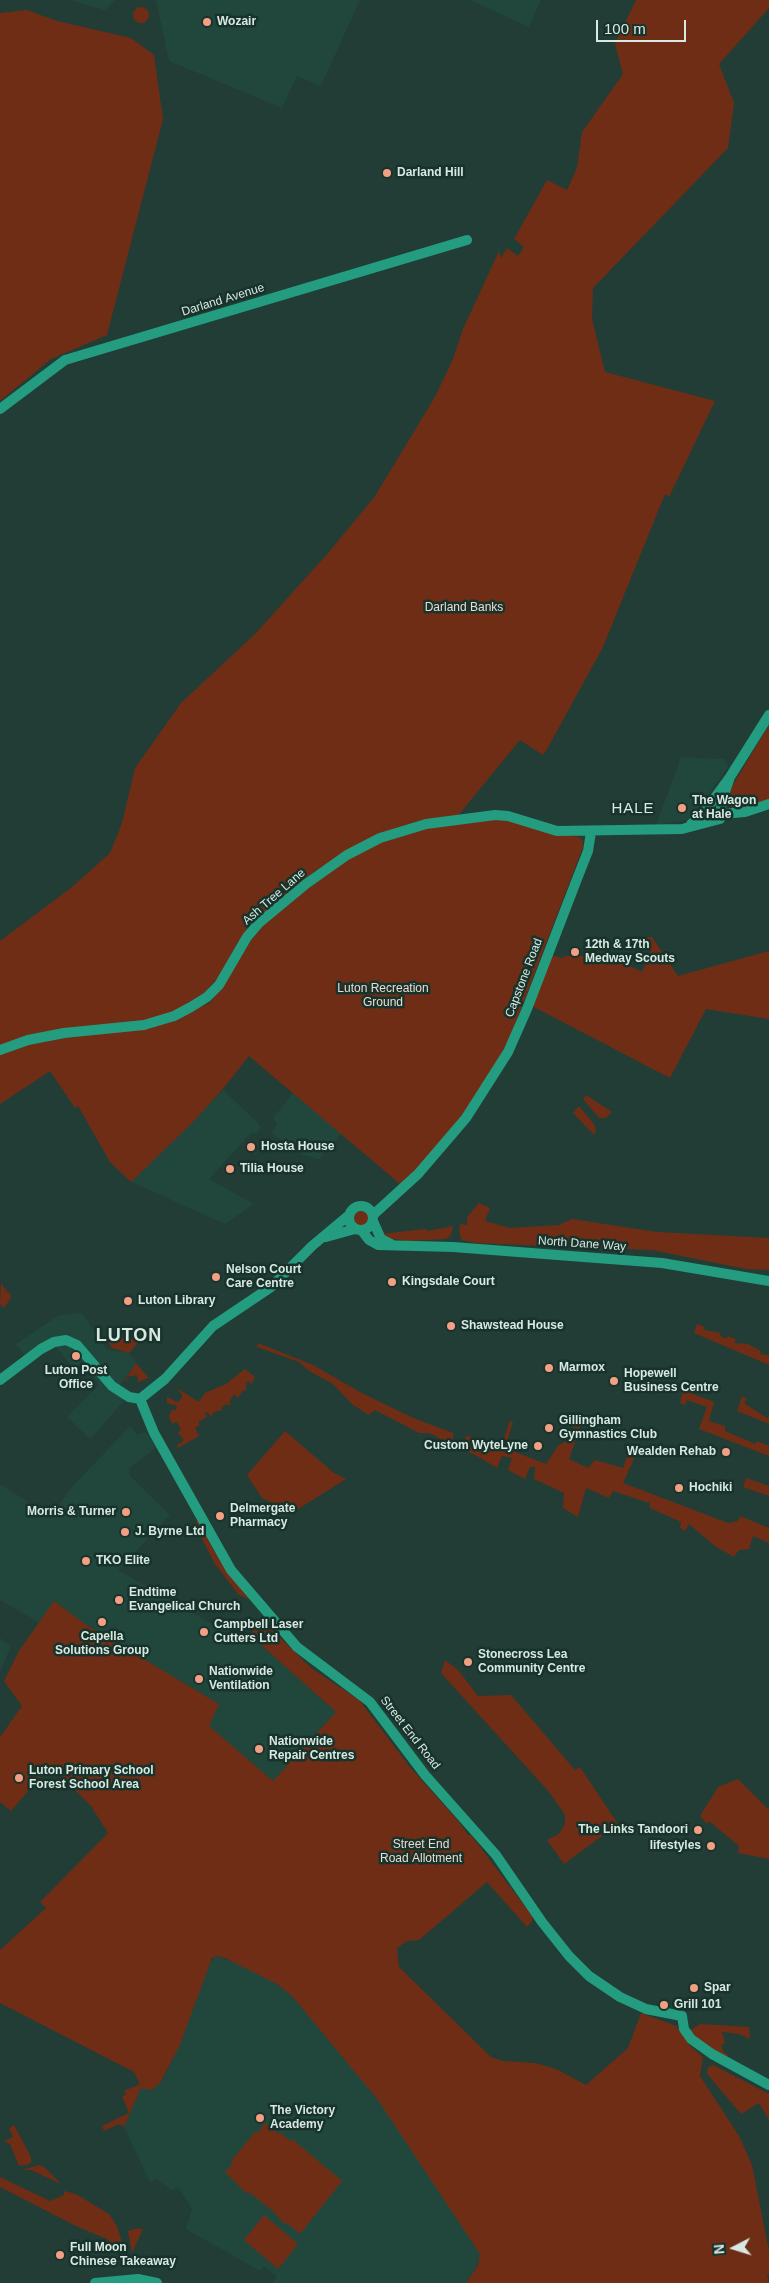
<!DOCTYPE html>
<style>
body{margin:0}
#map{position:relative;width:769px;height:2283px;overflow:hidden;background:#213d35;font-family:Helvetica,sans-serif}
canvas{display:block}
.north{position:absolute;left:709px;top:2223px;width:50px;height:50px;-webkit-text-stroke:4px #17332b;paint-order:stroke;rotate:265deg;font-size:14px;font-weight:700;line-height:20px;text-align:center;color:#d8e8e2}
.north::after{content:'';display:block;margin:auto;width:18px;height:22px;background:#d8e8e2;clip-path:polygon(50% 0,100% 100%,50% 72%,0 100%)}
.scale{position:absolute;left:596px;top:20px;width:90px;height:22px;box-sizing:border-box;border:2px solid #d8e8e2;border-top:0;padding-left:6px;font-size:15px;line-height:18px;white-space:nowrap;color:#d8e8e2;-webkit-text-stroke:4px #17332b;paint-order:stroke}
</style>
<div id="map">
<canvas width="769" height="2283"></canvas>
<div class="north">N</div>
<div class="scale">100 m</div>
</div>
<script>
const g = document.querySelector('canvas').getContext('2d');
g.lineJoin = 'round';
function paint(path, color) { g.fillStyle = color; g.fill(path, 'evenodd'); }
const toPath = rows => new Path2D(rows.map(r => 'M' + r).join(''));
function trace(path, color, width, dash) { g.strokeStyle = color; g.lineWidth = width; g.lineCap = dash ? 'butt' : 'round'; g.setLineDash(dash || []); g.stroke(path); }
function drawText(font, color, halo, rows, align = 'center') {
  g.font = font + ' Helvetica,sans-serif'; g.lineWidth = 5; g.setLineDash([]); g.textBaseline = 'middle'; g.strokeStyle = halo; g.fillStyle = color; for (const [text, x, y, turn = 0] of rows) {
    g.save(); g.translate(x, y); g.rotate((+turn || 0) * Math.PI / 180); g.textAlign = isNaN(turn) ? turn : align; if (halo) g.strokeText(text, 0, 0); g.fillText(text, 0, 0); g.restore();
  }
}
const built = toPath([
 [69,0,115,0,105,10],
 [156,0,360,0,321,86,297,76,282,108,169,61],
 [470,0,541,0,529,27],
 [681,757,724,759,728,767,691,819,656,825],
 [223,1090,258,1123,261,1128,256,1133,251,1133,209,1179,254,1204,225,1224,131,1182],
 [293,1093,342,1133,319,1159,303,1155,271,1133,277,1124,273,1118],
 [82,1313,106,1349,129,1353,137,1363,119,1386,123,1402,90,1439,67,1417,99,1385,86,1365,75,1371,50,1339,25,1356,16,1344,59,1315],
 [130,1426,137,1435,146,1432,156,1448,129,1468,130,1476,170,1515,118,1570,243,1642,250,1635,336,1712,273,1781,208,1726,219,1704,85,1624,54,1601,40,1623,0,1600,0,1484,52,1517,68,1491],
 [0,1638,11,1646,0,1672],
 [216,1956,251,1969,277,1984,292,1996,365,2082,399,2128,480,2254,476,2268,465,2283,273,2283,277,2276,263,2266,260,2271,186,2229,192,2209,178,2187,171,2190,156,2179,150,2182,124,2127,141,2087,160,2083,171,2064,210,1963]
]);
const green = toPath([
 [636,0,769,0,769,8,719,64,734,103,728,148,593,288,592,319,605,372,715,401,669,497,665,494,603,647,546,751,543,755,520,740,456,818,426,819,398,827,316,870,249,925,229,965,205,992,177,1011,141,1022,0,1049,0,941,72,887,110,853,122,823,135,768,181,703,255,634,329,552,375,496,435,397,453,359,463,329,499,251,501,258,507,248,518,256,524,247,514,239,547,180,567,190,577,168,582,132,623,74,615,44],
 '133 15a8 8 0 1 1 16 0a8 8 0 1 1-16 0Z',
 [27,10,57,21,131,38,154,55,163,119,107,335,51,359,0,401,0,13],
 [769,725,769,802,750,808,732,808,725,798],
 [501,818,579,837,583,841,583,847,511,1035,488,1080,475,1099,426,1163,400,1184,249,1056,222,1090,192,1123,131,1182,110,1162,78,1106,75,1108,50,1071,0,1104,0,1050,28,1040,150,1028,210,1003,252,939,274,914,341,863,387,839,424,827],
 [643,937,652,937,678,976,769,951,769,1019,706,1009,670,1078,532,1006,549,955,563,958,565,956,584,956,585,949,608,955,642,972,651,950],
 [586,1095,612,1112,606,1118,599,1118,583,1099],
 [579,1106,594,1124,596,1130,594,1135,573,1113],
 [479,1203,490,1208,485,1221,510,1228,559,1225,572,1219,657,1232,769,1238,769,1270,746,1269,652,1250,475,1243,462,1240,459,1232,460,1224,467,1225,467,1217],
 '353 1219a8 8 0 1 1 16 0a8 8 0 1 1-16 0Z',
 [453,1226,451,1235,446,1239,408,1241,387,1238,382,1234,425,1229,428,1231],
 [1,1283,8,1293,10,1292,11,1298,4,1308,0,1304],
 [697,1324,705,1327,704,1330,721,1333,720,1335,726,1339,728,1336,736,1339,734,1343,748,1344,761,1351,760,1354,769,1355,769,1365,694,1333],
 [119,1335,128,1342,134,1336,138,1343,129,1353,112,1348,108,1341],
 [258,1343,313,1365,360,1392,411,1417,453,1433,453,1442,464,1444,466,1436,485,1439,488,1443,498,1446,502,1444,510,1421,513,1422,505,1448,546,1464,558,1446,564,1442,569,1442,575,1421,581,1424,569,1459,588,1468,595,1460,623,1468,629,1451,636,1454,623,1483,728,1523,738,1521,740,1516,769,1528,769,1543,753,1536,749,1549,739,1550,734,1557,715,1546,689,1524,685,1531,680,1528,681,1522,650,1508,650,1499,649,1503,613,1491,609,1498,586,1488,578,1517,563,1508,564,1493,534,1479,535,1467,530,1467,525,1479,508,1470,512,1458,502,1456,497,1468,477,1456,429,1433,419,1433,375,1410,369,1415,353,1405,333,1384,309,1371,299,1362,257,1347],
 [136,1363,149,1378,138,1382,137,1375,127,1377,127,1380,124,1381],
 [245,1369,255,1377,251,1384,248,1381,246,1383,246,1391,243,1390,238,1398,234,1394,229,1402,231,1404,228,1406,226,1404,221,1408,222,1410,214,1412,211,1417,207,1412,205,1413,207,1417,198,1422,200,1425,195,1428,199,1436,178,1448,177,1445,184,1440,178,1433,181,1430,177,1422,168,1425,172,1423,169,1416,172,1410,176,1410,177,1406,167,1403,167,1397,177,1402,180,1401,182,1395,177,1388,199,1402,205,1393,226,1384],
 [683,1390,714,1402,709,1421,725,1426,725,1431,755,1444,757,1441,769,1446,769,1456,699,1429,707,1407,687,1400,685,1405,680,1403],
 [742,1396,747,1399,744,1403,767,1418,769,1417,769,1424,737,1411],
 [285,1431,334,1473,346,1479,292,1513,262,1498,247,1475],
 [746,1478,769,1486,769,1496,743,1487],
 [198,1520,214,1551,249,1600,238,1594,215,1564,203,1541,196,1521],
 [54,1601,85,1624,219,1704,209,1726,273,1781,336,1712,250,1635,261,1619,311,1668,359,1700,410,1767,459,1822,468,1835,471,1835,532,1916,532,1921,527,1927,487,1882,419,1940,407,1941,397,1948,399,1967,491,2057,503,2061,535,2063,556,2069,586,2085,628,2048,641,2013,676,2026,691,2047,703,2057,700,2076,739,2136,752,2165,769,2251,769,2274,767,2275,769,2283,466,2283,478,2265,480,2254,378,2100,292,1996,277,1984,225,1958,217,1956,212,1958,179,2047,160,2083,152,2090,141,2088,124,2127,119,2124,104,2131,102,2126,129,2113,122,2096,126,2095,124,2091,140,2084,134,2072,0,2003,0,1950,46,1908,40,1902,108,1833,91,1806,50,1765,11,1811,0,1802,0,1737,22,1706,4,1681,19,1651],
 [445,1660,458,1670,478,1696,511,1695,575,1770,580,1767,618,1824,564,1864,547,1840,559,1834,565,1824,565,1815,550,1793,441,1673],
 [738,1779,769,1810,769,1859,738,1853,739,1846,710,1822,706,1823,700,1816,718,1787],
 [700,2024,749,2027,750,2039,739,2034,722,2032,725,2043,721,2046,724,2053,728,2054,726,2060,692,2037,691,2030],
 [713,2065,769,2094,769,2120,759,2103,741,2114,707,2074,708,2067],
 [265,2123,278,2134,280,2132,290,2141,292,2139,342,2181,300,2234,286,2222,285,2225,274,2212,249,2192,247,2194,225,2172,233,2163,231,2161,255,2132,257,2133],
 [14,2125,31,2157,31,2163,26,2165,19,2166,10,2144,4,2141,13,2137,9,2128],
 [39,2165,44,2167,61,2184,31,2170,22,2170],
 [0,2177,50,2201,64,2195,64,2191,76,2194,109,2214,117,2226,122,2242,117,2246,108,2244,109,2240,76,2226,0,2187],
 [264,2215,298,2244,278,2269,244,2240],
 [138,2228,143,2229,132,2253,128,2231]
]);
const secondary = toPath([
 [0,409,65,360,467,240],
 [722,814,745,812,769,804],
 [691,824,703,814,730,777,769,715],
 [0,1050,28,1040,64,1033,144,1025,174,1016,191,1007,207,997,219,985,247,937,259,923,306,884,347,855,380,838,426,824,495,815,508,816,557,831,682,829,720,819,722,801,730,777],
 '349 1218a12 12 0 1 1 24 0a12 12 0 1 1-24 0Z',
 [373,1215,418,1174,466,1118,508,1052,527,1009,577,879,588,851,591,832],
 [373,1221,381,1239,391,1244],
 [362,1231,369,1240,378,1245,453,1247,662,1263,769,1281],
 [326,1237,355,1229],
 [0,1380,41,1349,54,1342,66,1340,77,1345,112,1386,129,1397,140,1399],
 [140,1399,154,1433,231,1570,297,1647,370,1702,425,1775,496,1855,542,1922,569,1956,589,1976,620,1997,646,2009,682,2016,684,2029,691,2039,712,2054,769,2085],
 [140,1399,165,1379,213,1326,271,1287,312,1246,349,1215],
 [95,2283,138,2279,157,2283]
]);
const markers = [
 [207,22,5,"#f39f84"],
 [387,173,5,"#f39f84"],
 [682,808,5,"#f39f84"],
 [575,952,5,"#f39f84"],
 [251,1147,5,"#f39f84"],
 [230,1169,5,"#f39f84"],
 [216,1277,5,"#f39f84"],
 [392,1282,5,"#f39f84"],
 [128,1301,5,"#f39f84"],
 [451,1326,5,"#f39f84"],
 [76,1356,5,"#f39f84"],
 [549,1368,5,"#f39f84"],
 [614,1381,5,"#f39f84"],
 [549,1428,5,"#f39f84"],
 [538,1446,5,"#f39f84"],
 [726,1452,5,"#f39f84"],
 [679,1488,5,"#f39f84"],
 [126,1512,5,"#f39f84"],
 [220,1516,5,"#f39f84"],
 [125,1532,5,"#f39f84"],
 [86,1561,5,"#f39f84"],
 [119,1600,5,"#f39f84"],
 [102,1622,5,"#f39f84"],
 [204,1632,5,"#f39f84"],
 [468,1662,5,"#f39f84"],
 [199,1679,5,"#f39f84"],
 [259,1749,5,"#f39f84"],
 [19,1778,5,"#f39f84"],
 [698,1830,5,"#f39f84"],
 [711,1846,5,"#f39f84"],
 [694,1988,5,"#f39f84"],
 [664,2005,5,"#f39f84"],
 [260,2118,5,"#f39f84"],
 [60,2255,5,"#f39f84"]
];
const poiNames = [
 ["Wozair",217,22],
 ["Darland Hill",397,173],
 ["The Wagon",692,801],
 ["at Hale",692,815],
 ["12th & 17th",585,945],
 ["Medway Scouts",585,959],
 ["Hosta House",261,1147],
 ["Tilia House",240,1169],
 ["Nelson Court",226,1270],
 ["Care Centre",226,1284],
 ["Kingsdale Court",402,1282],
 ["Luton Library",138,1301],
 ["Shawstead House",461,1326],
 ["Marmox",559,1368],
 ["Luton Post",76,1371,"center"],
 ["Office",76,1385,"center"],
 ["Hopewell",624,1374],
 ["Business Centre",624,1388],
 ["Gillingham",559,1421],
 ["Gymnastics Club",559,1435],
 ["Custom WyteLyne",528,1446,"right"],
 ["Wealden Rehab",716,1452,"right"],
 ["Hochiki",689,1488],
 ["Delmergate",230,1509],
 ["Pharmacy",230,1523],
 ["Morris & Turner",116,1512,"right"],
 ["J. Byrne Ltd",135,1532],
 ["TKO Elite",96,1561],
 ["Endtime",129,1593],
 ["Evangelical Church",129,1607],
 ["Campbell Laser",214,1625],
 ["Cutters Ltd",214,1639],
 ["Capella",102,1637,"center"],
 ["Solutions Group",102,1651,"center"],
 ["Stonecross Lea",478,1655],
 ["Community Centre",478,1669],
 ["Nationwide",209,1672],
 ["Ventilation",209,1686],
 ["Nationwide",269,1742],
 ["Repair Centres",269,1756],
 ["Luton Primary School",29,1771],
 ["Forest School Area",29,1785],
 ["The Links Tandoori",688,1830,"right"],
 ["lifestyles",701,1846,"right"],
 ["Spar",704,1988],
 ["Grill 101",674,2005],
 ["The Victory",270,2111],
 ["Academy",270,2125],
 ["Full Moon",70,2248],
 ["Chinese Takeaway",70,2262]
];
const streetNames = [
 ["Darland Avenue",223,300,-17],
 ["Ash Tree Lane",274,897,-41],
 ["Capstone Road",524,978,-69],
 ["North Dane Way",582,1244,4],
 ["Street End Road",410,1733,52]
];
const parkNames = [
 ["Darland Banks",464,608],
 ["Luton Recreation",383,989],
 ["Ground",383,1003],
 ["Street End",421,1845],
 ["Road Allotment",421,1859]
];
const quarterNames = [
 ["HALE",633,809]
];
const districtNames = [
 ["LUTON",129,1336]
];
paint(built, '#21473c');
paint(green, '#702d16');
trace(secondary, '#239c80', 10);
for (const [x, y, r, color] of markers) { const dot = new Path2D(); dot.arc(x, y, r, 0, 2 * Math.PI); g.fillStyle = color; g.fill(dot); trace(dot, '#17332b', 2); }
drawText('bold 12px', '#d8e8e2', '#17332b', poiNames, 'left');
drawText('12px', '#d8e8e2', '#17332b', streetNames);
drawText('12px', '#efd9d2', '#17332b', parkNames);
g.letterSpacing = '1px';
drawText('15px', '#d8e8e2', '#17332b', quarterNames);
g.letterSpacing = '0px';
g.letterSpacing = '1px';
drawText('bold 18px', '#d8e8e2', '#17332b', districtNames);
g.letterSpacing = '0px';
</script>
